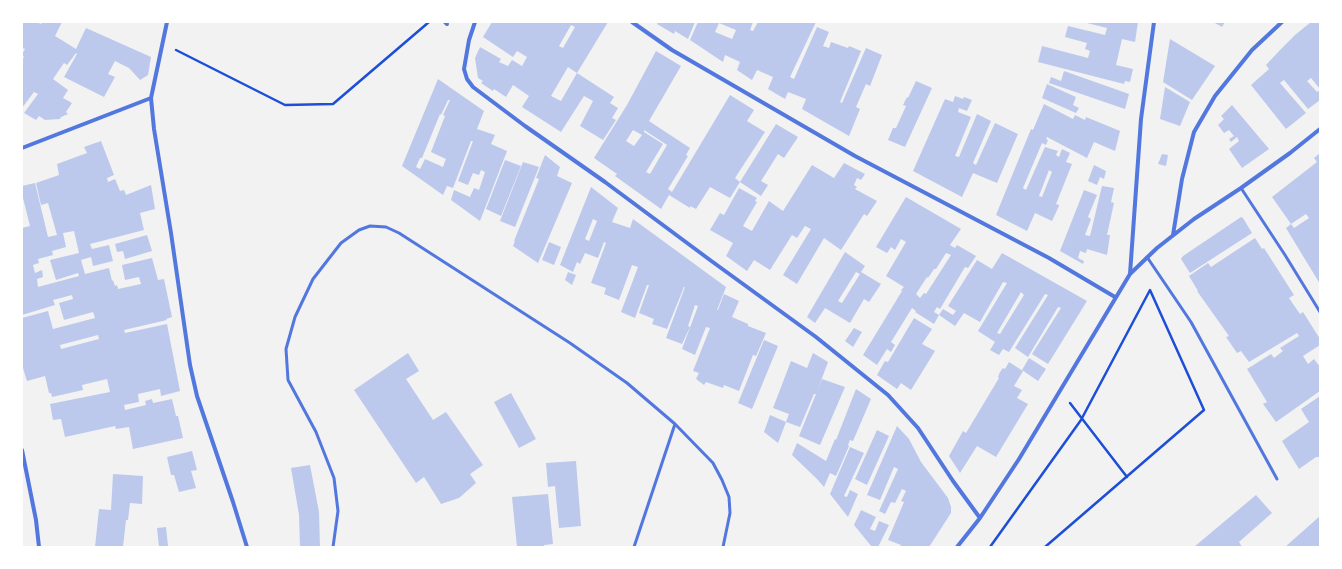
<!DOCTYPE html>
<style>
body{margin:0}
#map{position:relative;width:1342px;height:569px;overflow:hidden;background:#f2f2f2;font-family:"Space Grotesk",sans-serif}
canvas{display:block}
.frame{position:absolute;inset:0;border:23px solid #fff;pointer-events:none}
</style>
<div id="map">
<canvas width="1342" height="569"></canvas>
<div class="frame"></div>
</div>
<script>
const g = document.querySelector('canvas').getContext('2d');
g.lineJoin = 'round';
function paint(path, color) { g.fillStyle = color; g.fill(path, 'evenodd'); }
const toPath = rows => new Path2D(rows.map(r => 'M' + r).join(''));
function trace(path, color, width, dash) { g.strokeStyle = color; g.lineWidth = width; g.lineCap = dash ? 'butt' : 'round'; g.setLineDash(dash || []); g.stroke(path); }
const building = toPath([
 [22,22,36,22,41,24,42,22,62,22,55,36,76,49,86,28,151,57,148,75,140,80,129,68,115,61,108,74,115,77,104,97,64,77,77,54,76,53,67,65,64,63,53,79,68,90,63,98,72,103,66,112,68,114,61,117,60,119,45,120,39,116,36,120,24,113,38,94,34,92,22,108,22,60,24,57,22,54,25,49,22,48],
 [492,22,608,22,577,73,614,97,610,103,618,108,612,118,616,120,603,140,580,126,593,101,584,96,561,132,522,107,529,96,513,85,506,97,494,89,493,91,481,83,483,81,478,78,475,58,480,47,501,59,499,62,508,66,512,60,522,66,527,57,517,51,513,57,483,37],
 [571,25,575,27,563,48,559,46],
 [568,67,577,73,561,101,551,96],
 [658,22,695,22,688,39,675,31,674,34,657,24],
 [698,22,753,22,750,30,753,31,758,22,816,22,790,77,794,79,817,27,829,32,823,46,829,48,831,42,848,48,849,46,861,51,840,102,842,103,866,48,882,55,870,86,866,84,856,107,860,109,849,136,802,109,806,99,788,92,785,99,768,89,773,77,757,70,752,80,737,70,740,62,725,55,723,62,690,40],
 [719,23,736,30,732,39,715,32],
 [1083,22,1138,22,1135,42,1122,39,1116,65,1133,69,1130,82,1125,81,1124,84,1038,62,1042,46,1088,58,1090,51,1085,49,1087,43,1065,37,1068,26,1105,35,1107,28],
 [1213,22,1225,22,1222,27],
 [1311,22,1320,22,1320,89,1311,78,1307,81,1317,92,1320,90,1320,100,1308,109,1284,80,1280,83,1306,113,1286,129,1251,85,1269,69,1266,65,1281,49,1295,35],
 [1170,39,1215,66,1192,100,1163,82],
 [656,51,681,66,649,121,690,148,686,155,688,156,668,189,672,192,730,95,754,110,747,121,765,132,735,178,740,182,730,198,710,187,696,209,690,206,690,208,669,195,661,209,615,176,617,174,594,158,627,105],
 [633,130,642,135,634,146,626,141],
 [644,130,667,145,650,174,646,172,663,144,644,132],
 [1064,71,1129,94,1125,109,1049,83,1051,77,1061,81],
 [438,79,484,111,477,129,495,135,491,144,507,151,480,221,451,200,454,190,470,197,474,188,479,190,485,172,481,170,479,175,473,173,468,185,458,181,473,141,471,141,453,188,447,186,443,195,402,166],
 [448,100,450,100,443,115,445,116,431,152,446,159,445,161,443,167,425,159,420,169,416,167,420,158,422,158,440,114,441,115],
 [916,81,932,88,905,147,888,140,893,128,896,128,906,106,903,105,907,97,908,98],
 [1047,84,1076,97,1073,105,1079,108,1076,113,1042,98],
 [1165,87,1190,102,1180,126,1160,119],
 [955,96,963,99,964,97,972,100,967,111,959,108,958,112,971,117,955,156,959,157,977,114,991,121,973,163,976,165,995,123,1018,134,997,183,973,173,962,197,913,171,945,99,953,102],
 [1044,104,1073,119,1075,115,1085,120,1086,117,1120,131,1115,151,1094,142,1087,158,1047,137,1046,139,1048,140,1046,145,1042,143,1023,188,1026,190,1045,147,1058,151,1056,155,1059,157,1062,149,1070,153,1066,162,1072,164,1056,204,1059,205,1059,206,1052,221,1035,213,1027,231,996,215,1031,129,1033,130],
 [1049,170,1052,172,1042,197,1039,196],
 [1232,105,1269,149,1242,168,1229,149,1239,141,1237,137,1231,142,1229,139,1234,136,1229,130,1224,133,1218,125,1224,119,1221,116],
 [776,124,798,137,784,158,778,154,761,181,768,185,761,196,740,182],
 [101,141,114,175,107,178,108,182,115,179,120,191,124,190,126,195,151,185,155,209,140,213,144,230,90,244,92,249,109,245,113,261,93,266,91,257,81,260,85,274,109,268,112,281,113,280,115,286,117,285,118,289,141,284,139,277,125,280,122,265,152,258,158,280,164,279,172,317,166,319,167,320,124,330,125,333,167,324,180,391,161,396,160,389,138,394,139,402,124,405,125,410,146,405,145,401,152,399,153,403,172,399,176,416,178,416,183,438,133,449,129,427,116,429,115,426,65,437,61,419,53,420,50,404,110,392,107,379,82,385,83,390,52,397,51,393,49,393,45,376,27,381,22,365,22,318,48,311,53,329,95,318,93,312,64,320,59,303,73,299,72,295,53,300,55,305,22,315,22,228,30,226,22,194,22,186,35,183,48,237,57,235,48,203,41,205,36,183,59,175,57,164,87,153,84,147],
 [74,231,79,253,50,260,56,280,78,273,79,276,38,287,37,279,43,277,42,270,35,273,33,265,39,263,38,259,53,255,52,251,66,247,63,233],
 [98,335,99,339,61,349,60,345],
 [1320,153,1320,284,1286,228,1291,224,1294,228,1309,218,1306,214,1291,224,1272,197,1317,162,1314,158],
 [1162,154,1168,155,1166,166,1158,164],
 [545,155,560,167,557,176,572,183,538,263,513,246,515,241,514,241,539,179,536,178],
 [505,160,521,166,501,216,486,209],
 [523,162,539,167,515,227,500,221],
 [844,163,865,174,861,180,857,178,854,185,857,187,855,189,877,201,867,216,864,214,841,250,824,238,797,284,783,275,811,229,805,226,797,238,792,235,770,270,754,260,747,271,726,256,733,243,710,230,720,213,724,215,739,188,757,198,755,201,757,202,743,226,752,231,769,201,783,211,812,165,834,178],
 [1094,165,1106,171,1104,179,1100,177,1097,185,1088,181],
 [1102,186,1114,188,1111,202,1114,203,1107,235,1110,235,1107,255,1087,249,1086,253,1080,251,1078,258,1084,261,1083,264,1060,251,1084,190,1097,195,1088,217,1091,219,1085,235,1090,236],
 [591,187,618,208,612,222,630,228,633,219,726,287,717,310,718,310,724,294,739,301,732,317,748,324,748,326,766,333,756,356,753,355,739,391,724,385,723,388,706,382,704,385,696,379,699,373,693,371,710,328,706,327,695,355,682,349,698,306,695,305,688,326,690,327,682,344,666,338,685,287,684,287,667,329,652,324,654,319,639,313,649,285,647,285,635,318,621,312,638,267,632,265,619,300,604,294,606,288,591,283,606,243,604,242,598,258,585,253,580,264,577,262,573,272,560,265],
 [593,219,597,221,589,241,585,239],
 [906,197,961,229,950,245,955,248,957,245,976,256,968,268,965,267,940,309,937,307,934,312,939,315,943,309,953,315,956,311,948,306,977,260,992,269,1002,253,1087,301,1048,364,1032,354,1061,308,1058,307,1028,357,1015,348,1048,295,1045,294,1009,352,1003,349,999,355,990,350,995,342,978,331,1007,283,1003,282,980,322,964,313,955,326,939,315,934,324,915,312,916,311,912,308,891,342,895,345,891,352,887,349,877,365,863,355,902,291,901,290,904,287,886,276,906,242,901,239,895,250,891,247,887,253,876,247],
 [946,253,951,255,926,294,924,293,920,298,916,294,927,277,928,278,934,269,936,269],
 [1021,292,1024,295,1000,334,997,333],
 [1241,217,1243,218,1252,233,1190,273,1181,259,1183,256],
 [147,235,152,251,125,259,123,251,117,252,115,244],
 [1255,238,1262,249,1264,248,1294,295,1289,298,1300,314,1303,312,1320,339,1320,345,1303,356,1308,364,1314,359,1320,367,1320,391,1276,422,1263,404,1267,402,1247,369,1271,354,1274,358,1283,351,1280,348,1299,336,1297,333,1249,362,1241,351,1237,353,1226,337,1229,336,1197,291,1198,291,1189,276,1208,263,1211,267],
 [549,242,561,247,554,265,542,260],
 [845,252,865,266,861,272,881,284,869,302,864,299,850,323,825,308,815,323,807,317],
 [856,272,860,274,842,303,838,301],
 [568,272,576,275,572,285,565,280],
 [914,318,932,329,922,344,935,351,911,390,901,383,897,389,877,375,885,361,888,362],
 [854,328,862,332,853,347,845,341],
 [764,340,778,346,752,409,738,403],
 [408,353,419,371,406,379,433,420,446,412,483,465,470,474,476,483,459,498,441,504,424,477,416,483,354,390],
 [813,353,828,362,816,394,814,394,800,427,786,422,789,414,773,408,791,361,807,368],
 [1029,358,1046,369,1038,381,1022,370],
 [1009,362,1023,371,1014,386,1022,390,1017,398,1028,404,996,457,977,446,960,473,949,456,963,431,966,433,999,378,998,377,1000,372,1003,368,1005,369],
 [822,379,845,387,820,445,799,436],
 [856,389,871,399,853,441,850,440,848,445,849,446,836,476,830,473,824,487,817,479,792,455,797,443,826,461,835,439,836,440],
 [511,393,536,439,519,448,494,402],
 [1320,396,1320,457,1316,457,1299,469,1282,441,1309,422,1301,409],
 [770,415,786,422,778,443,764,432],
 [897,426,909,439,921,462,948,498,951,507,951,513,929,547,900,547,901,545,888,540,904,502,901,501,906,491,902,489,895,503,891,502,885,514,879,511,898,469,894,467,880,500,867,495],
 [877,430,889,436,867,485,855,479],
 [850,447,864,453,844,496,847,497,850,490,858,494,848,517,830,494],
 [192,451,197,470,191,471,196,488,179,492,174,475,171,475,167,457],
 [576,461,581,526,559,528,555,486,548,487,546,463],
 [310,465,319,512,320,547,300,547,299,515,291,468],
 [113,474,143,476,142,504,130,503,128,520,126,520,123,547,95,547,99,509,111,510],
 [548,494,553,544,544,545,544,547,517,547,512,497],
 [1256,495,1272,513,1239,542,1242,547,1194,547],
 [861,510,876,517,870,529,875,531,879,521,889,525,878,547,872,547,854,525],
 [1320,516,1320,547,1285,547],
 [166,527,168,546,159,547,157,528]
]);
const path = toPath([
 [176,50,285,105,333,104,429,22],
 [1070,403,1127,477],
 [990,547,1081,420,1150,290,1204,410,1045,547]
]);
const service = toPath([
 [1241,188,1285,255,1320,312],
 [1147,257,1191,322,1277,479],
 [333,547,338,511,334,478,316,432,288,380,286,349,295,317,313,279,341,243,359,230,370,226,386,227,399,233,570,343,627,383,675,424,713,463,722,480,729,497,730,513,723,547],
 [634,547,675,424]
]);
const minor = toPath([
 [167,22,151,98,154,129,171,233,190,365,197,396,233,502,247,547],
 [445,22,447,24],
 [475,22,469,40,464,69,467,79,473,87,525,126,605,182,710,260,816,337,888,395,918,428,953,481,980,518],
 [632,22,672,50,855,156,1049,258,1115,297],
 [22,148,151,98],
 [1173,235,1182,179,1194,132,1215,96,1252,50,1282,22],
 [1130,274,1157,248,1194,219,1241,188,1290,153,1320,129],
 [22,450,36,520,39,547],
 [957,547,980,518,1019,459,1130,274,1141,119,1154,22]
]);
paint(building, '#bdc9ec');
trace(path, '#1d4ed8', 2.5);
trace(service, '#5277de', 3);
trace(minor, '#5277de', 4);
</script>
